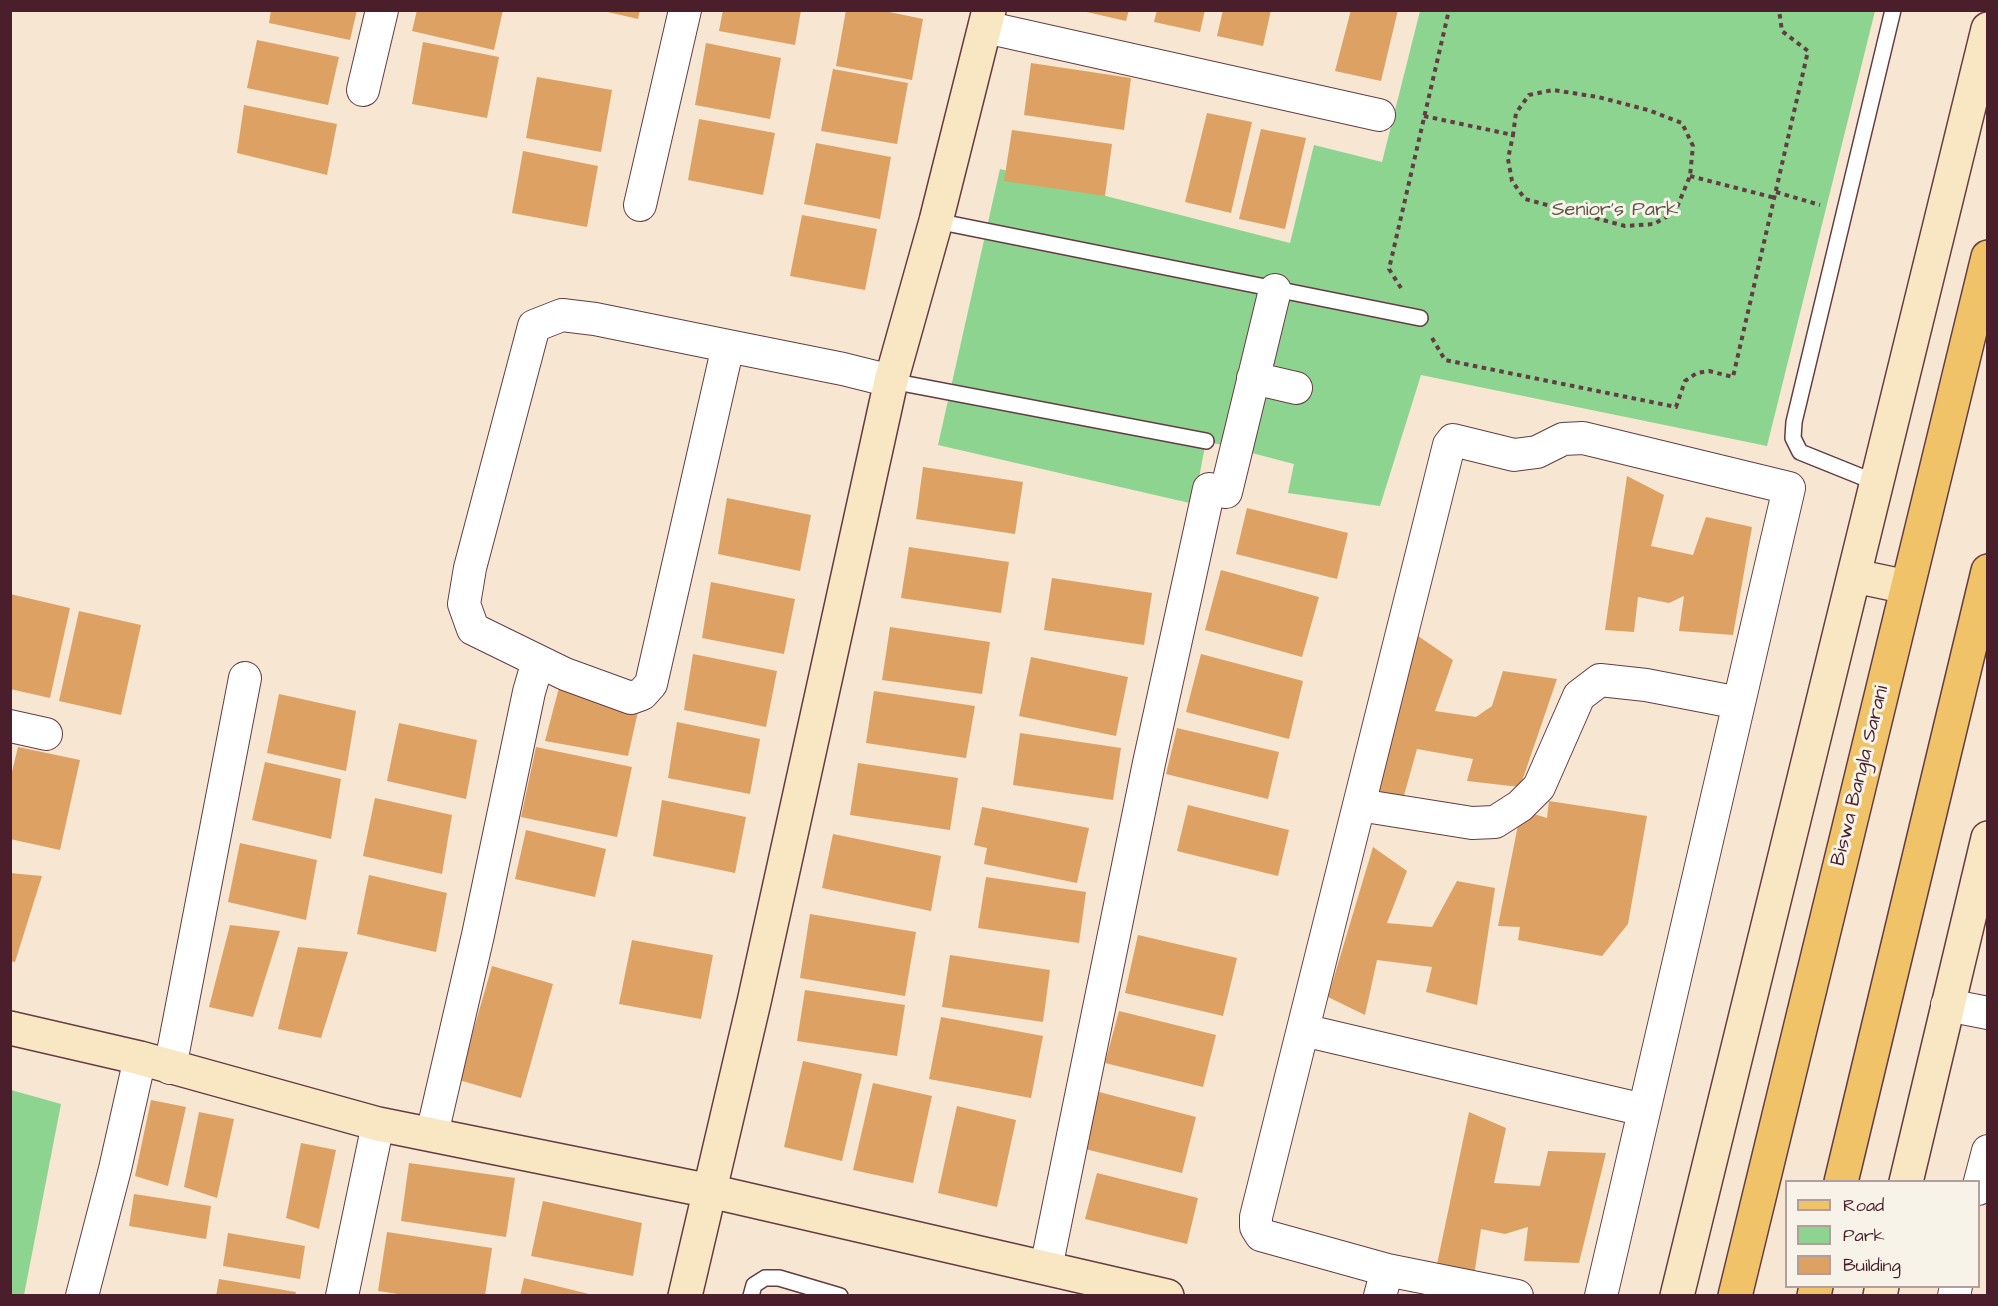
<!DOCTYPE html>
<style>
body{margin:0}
#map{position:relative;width:1998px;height:1306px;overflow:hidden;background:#f6e6d2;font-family:"Architects Daughter",sans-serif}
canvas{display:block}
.frame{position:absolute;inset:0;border:12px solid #4a1f2b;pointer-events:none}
.legend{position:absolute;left:1785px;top:1180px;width:195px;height:108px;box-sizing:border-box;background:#f7f3e8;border:2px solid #b29e9c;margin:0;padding:8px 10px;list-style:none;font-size:18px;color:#4a1f2b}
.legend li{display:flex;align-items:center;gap:12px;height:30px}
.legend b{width:30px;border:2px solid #b29e9c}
</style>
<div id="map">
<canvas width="1998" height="1306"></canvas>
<div class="frame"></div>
<ul class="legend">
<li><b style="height:8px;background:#f0c369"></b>Road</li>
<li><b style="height:16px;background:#8cd48f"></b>Park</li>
<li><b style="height:16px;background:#dda163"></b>Building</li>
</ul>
</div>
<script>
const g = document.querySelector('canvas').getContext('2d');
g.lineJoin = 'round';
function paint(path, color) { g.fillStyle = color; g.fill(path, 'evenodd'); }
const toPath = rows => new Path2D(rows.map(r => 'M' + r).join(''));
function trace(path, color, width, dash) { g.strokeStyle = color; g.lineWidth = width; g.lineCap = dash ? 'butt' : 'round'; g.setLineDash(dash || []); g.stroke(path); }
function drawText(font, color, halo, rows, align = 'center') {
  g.font = font + ' "Architects Daughter",sans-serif'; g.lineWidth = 6; g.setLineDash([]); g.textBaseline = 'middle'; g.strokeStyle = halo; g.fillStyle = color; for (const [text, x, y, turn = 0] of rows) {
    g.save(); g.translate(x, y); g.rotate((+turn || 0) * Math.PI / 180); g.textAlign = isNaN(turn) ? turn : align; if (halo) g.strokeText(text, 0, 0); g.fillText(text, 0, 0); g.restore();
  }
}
const green = toPath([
 [1420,11,1875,11,1767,446,1421,375,1380,506,1288,493,1294,464,1206,441,1194,504,938,445,1000,169,1290,243,1314,145,1382,162],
 [11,1090,61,1104,24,1295,11,1295]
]);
const building = toPath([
 [271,10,357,10,350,40,269,23],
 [417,10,503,10,494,50,412,31],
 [599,10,640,10,638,19],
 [723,10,801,10,795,45,719,31],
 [846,10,880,10,923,19,912,80,836,66],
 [1078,10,1129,10,1126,21],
 [1157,10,1205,10,1200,32,1154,22],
 [1223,10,1271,10,1263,46,1217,36],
 [1351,10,1398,10,1381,81,1335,71],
 [257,40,339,57,328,105,247,88],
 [423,42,499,57,487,118,412,104],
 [706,43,781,58,770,119,695,105],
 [1031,63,1131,78,1124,130,1024,115],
 [833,69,908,83,897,144,821,131],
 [537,77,612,90,601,152,526,138],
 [244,105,337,124,327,175,237,153],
 [1207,113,1252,122,1231,213,1185,202],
 [699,119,775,133,763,195,688,180],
 [1261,129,1306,138,1285,229,1239,219],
 [1012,130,1112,144,1105,196,1004,181],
 [816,143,891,157,880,219,804,204],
 [523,151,598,166,587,227,512,213],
 [802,215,877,229,865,290,790,276],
 [923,467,1023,482,1015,534,916,519],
 [1627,476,1664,495,1651,546,1693,555,1706,517,1752,527,1733,635,1679,631,1684,596,1669,603,1638,597,1634,632,1605,630],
 [727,498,811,515,800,571,718,554],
 [1247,508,1348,533,1337,579,1236,554],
 [909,547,1009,562,1001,613,901,598],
 [1221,570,1319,597,1302,657,1205,630],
 [1052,578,1152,593,1144,645,1044,630],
 [711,582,795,599,784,654,702,638],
 [10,594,70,608,50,698,10,689],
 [79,611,141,625,121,715,59,701],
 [890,627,990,642,982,694,882,680],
 [1418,636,1453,660,1435,711,1476,717,1492,706,1503,671,1557,679,1520,787,1467,781,1473,759,1417,749,1403,799,1368,789],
 [693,654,777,671,766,727,684,710],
 [1201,654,1303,681,1289,739,1186,712],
 [1031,657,1128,677,1116,736,1019,716],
 [560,684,639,707,628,756,545,741],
 [874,691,975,706,966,758,866,743],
 [279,694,356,711,346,771,267,753],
 [677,722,760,739,750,794,668,778],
 [399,723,477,740,466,799,387,781],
 [1177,728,1279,752,1268,799,1166,774],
 [1020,733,1121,748,1113,800,1013,785],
 [18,747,80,760,60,850,10,839,10,780],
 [536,747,632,767,617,837,521,817],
 [265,762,341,779,331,839,252,820],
 [858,763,958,778,950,830,850,815],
 [375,798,452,815,442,874,363,856],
 [662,800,746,817,735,873,653,856],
 [1549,801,1647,816,1628,924,1602,956,1518,940,1520,927,1498,926,1521,810,1547,818],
 [1188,805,1289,830,1278,876,1177,851],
 [982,807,1089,828,1077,883,984,864,987,848,974,845],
 [526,830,606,849,595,897,515,879],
 [833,834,941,856,931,911,822,888],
 [240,843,317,860,306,920,228,902],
 [1373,847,1407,871,1387,923,1432,927,1457,881,1495,888,1477,1005,1426,992,1432,967,1377,960,1365,1015,1328,997],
 [10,873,42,876,15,962,10,961],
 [369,875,447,893,436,952,357,934],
 [986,877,1086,892,1079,943,978,928],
 [810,914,916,932,905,996,800,978],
 [230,925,280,931,253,1017,209,1007],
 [1138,935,1237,958,1223,1016,1125,993],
 [632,940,713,955,701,1019,619,1004],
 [298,947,348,952,321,1038,278,1029],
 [950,955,1050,970,1043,1022,942,1007],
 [492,966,553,984,521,1098,459,1080],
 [805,990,905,1005,897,1056,797,1041],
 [1119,1011,1216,1035,1203,1087,1105,1063],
 [941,1017,1043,1036,1031,1098,929,1079],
 [803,1061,862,1074,842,1161,784,1147],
 [873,1083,932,1096,913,1183,853,1170],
 [1099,1092,1196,1117,1182,1173,1085,1149],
 [151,1100,186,1107,168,1186,135,1176],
 [957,1106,1016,1120,997,1207,938,1193],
 [199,1112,234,1119,217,1198,184,1187],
 [1469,1112,1506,1128,1494,1183,1540,1186,1548,1151,1606,1153,1579,1263,1524,1261,1528,1227,1505,1234,1481,1229,1474,1276,1436,1269],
 [301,1143,336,1150,319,1229,286,1218],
 [409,1163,515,1178,506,1237,401,1221],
 [1097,1173,1198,1198,1187,1244,1085,1219],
 [134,1194,211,1206,206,1239,129,1226],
 [543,1201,642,1223,633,1276,531,1256],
 [387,1232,492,1248,485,1296,411,1296,378,1291],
 [228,1233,305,1246,300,1279,223,1266],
 [524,1278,593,1295,593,1296,520,1296],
 [219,1279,296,1292,295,1296,216,1296]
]);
const path = toPath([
 [1424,116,1513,135,1516,113,1529,95,1553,90,1598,97,1648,110,1682,123,1693,146,1690,176,1675,212,1654,224,1625,226,1525,199,1512,181,1508,159,1513,135],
 [1690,176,1775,198],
 [1776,192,1820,205],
 [1401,288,1389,269,1449,10],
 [1432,338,1445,360,1676,407,1685,381,1697,373,1709,371,1733,377,1808,51,1782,31,1779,10]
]);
const lane = toPath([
 [936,221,1420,318],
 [891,381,1206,441],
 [1877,483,1800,452,1793,438,1794,422,1893,10],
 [751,1296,754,1285,765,1278,779,1278,840,1296]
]);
const street = toPath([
 [985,27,1379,115],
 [363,90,382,10],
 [640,205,685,10],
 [728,346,651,684,642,694,631,698,565,674,473,629,464,604,470,568,534,326,562,315,595,319,728,346,843,369,891,381],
 [1253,378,1296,388],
 [10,726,46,734],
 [1359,805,1472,823,1495,822,1520,806,1539,787,1579,696,1600,680,1646,685,1739,703],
 [1947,1005,1988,1013],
 [1303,1030,1644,1110],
 [170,1068,245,678],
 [432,1134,478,935,529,692,538,661],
 [1978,1189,1988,1151],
 [1046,1268,1149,763,1209,489,1226,492,1275,290],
 [1387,1270,1261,1235,1256,1227,1256,1217,1449,445,1453,440,1514,455,1537,452,1563,439,1583,438,1789,488,1601,1296],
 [82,1296,115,1169,140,1058],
 [342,1296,378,1124],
 [1380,1296,1387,1270,1517,1296],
 [1954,1296,1956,1286]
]);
const secondary = toPath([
 [1855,576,1907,587],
 [10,1028,140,1058,378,1124,710,1191,1167,1296],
 [1906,1182,1988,838],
 [685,1296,754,1002,891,381,936,221,989,10],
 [1677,1296,1988,29],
 [1880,1296,1882,1286]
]);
const primary = toPath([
 [1841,1182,1988,571],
 [1735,1296,1988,257],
 [1814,1296,1816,1286]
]);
const parkNames = [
 ["Senior's Park",1615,211]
];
const streetNames = [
 ["Biswa Bangla Sarani",1861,776,-76]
];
paint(green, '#8cd48f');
paint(building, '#dda163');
trace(lane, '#643d44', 18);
trace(street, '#643d44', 34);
trace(secondary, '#643d44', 36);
trace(primary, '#643d44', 36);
trace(path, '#643d44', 4, [4.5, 4.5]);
trace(lane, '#fff', 15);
trace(street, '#fff', 32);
trace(secondary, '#f9e7c3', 33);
trace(primary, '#f0c369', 33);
drawText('20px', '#5e5549', '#f7f3e8', parkNames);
drawText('20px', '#4a1f2b', '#f7f3e8', streetNames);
</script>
